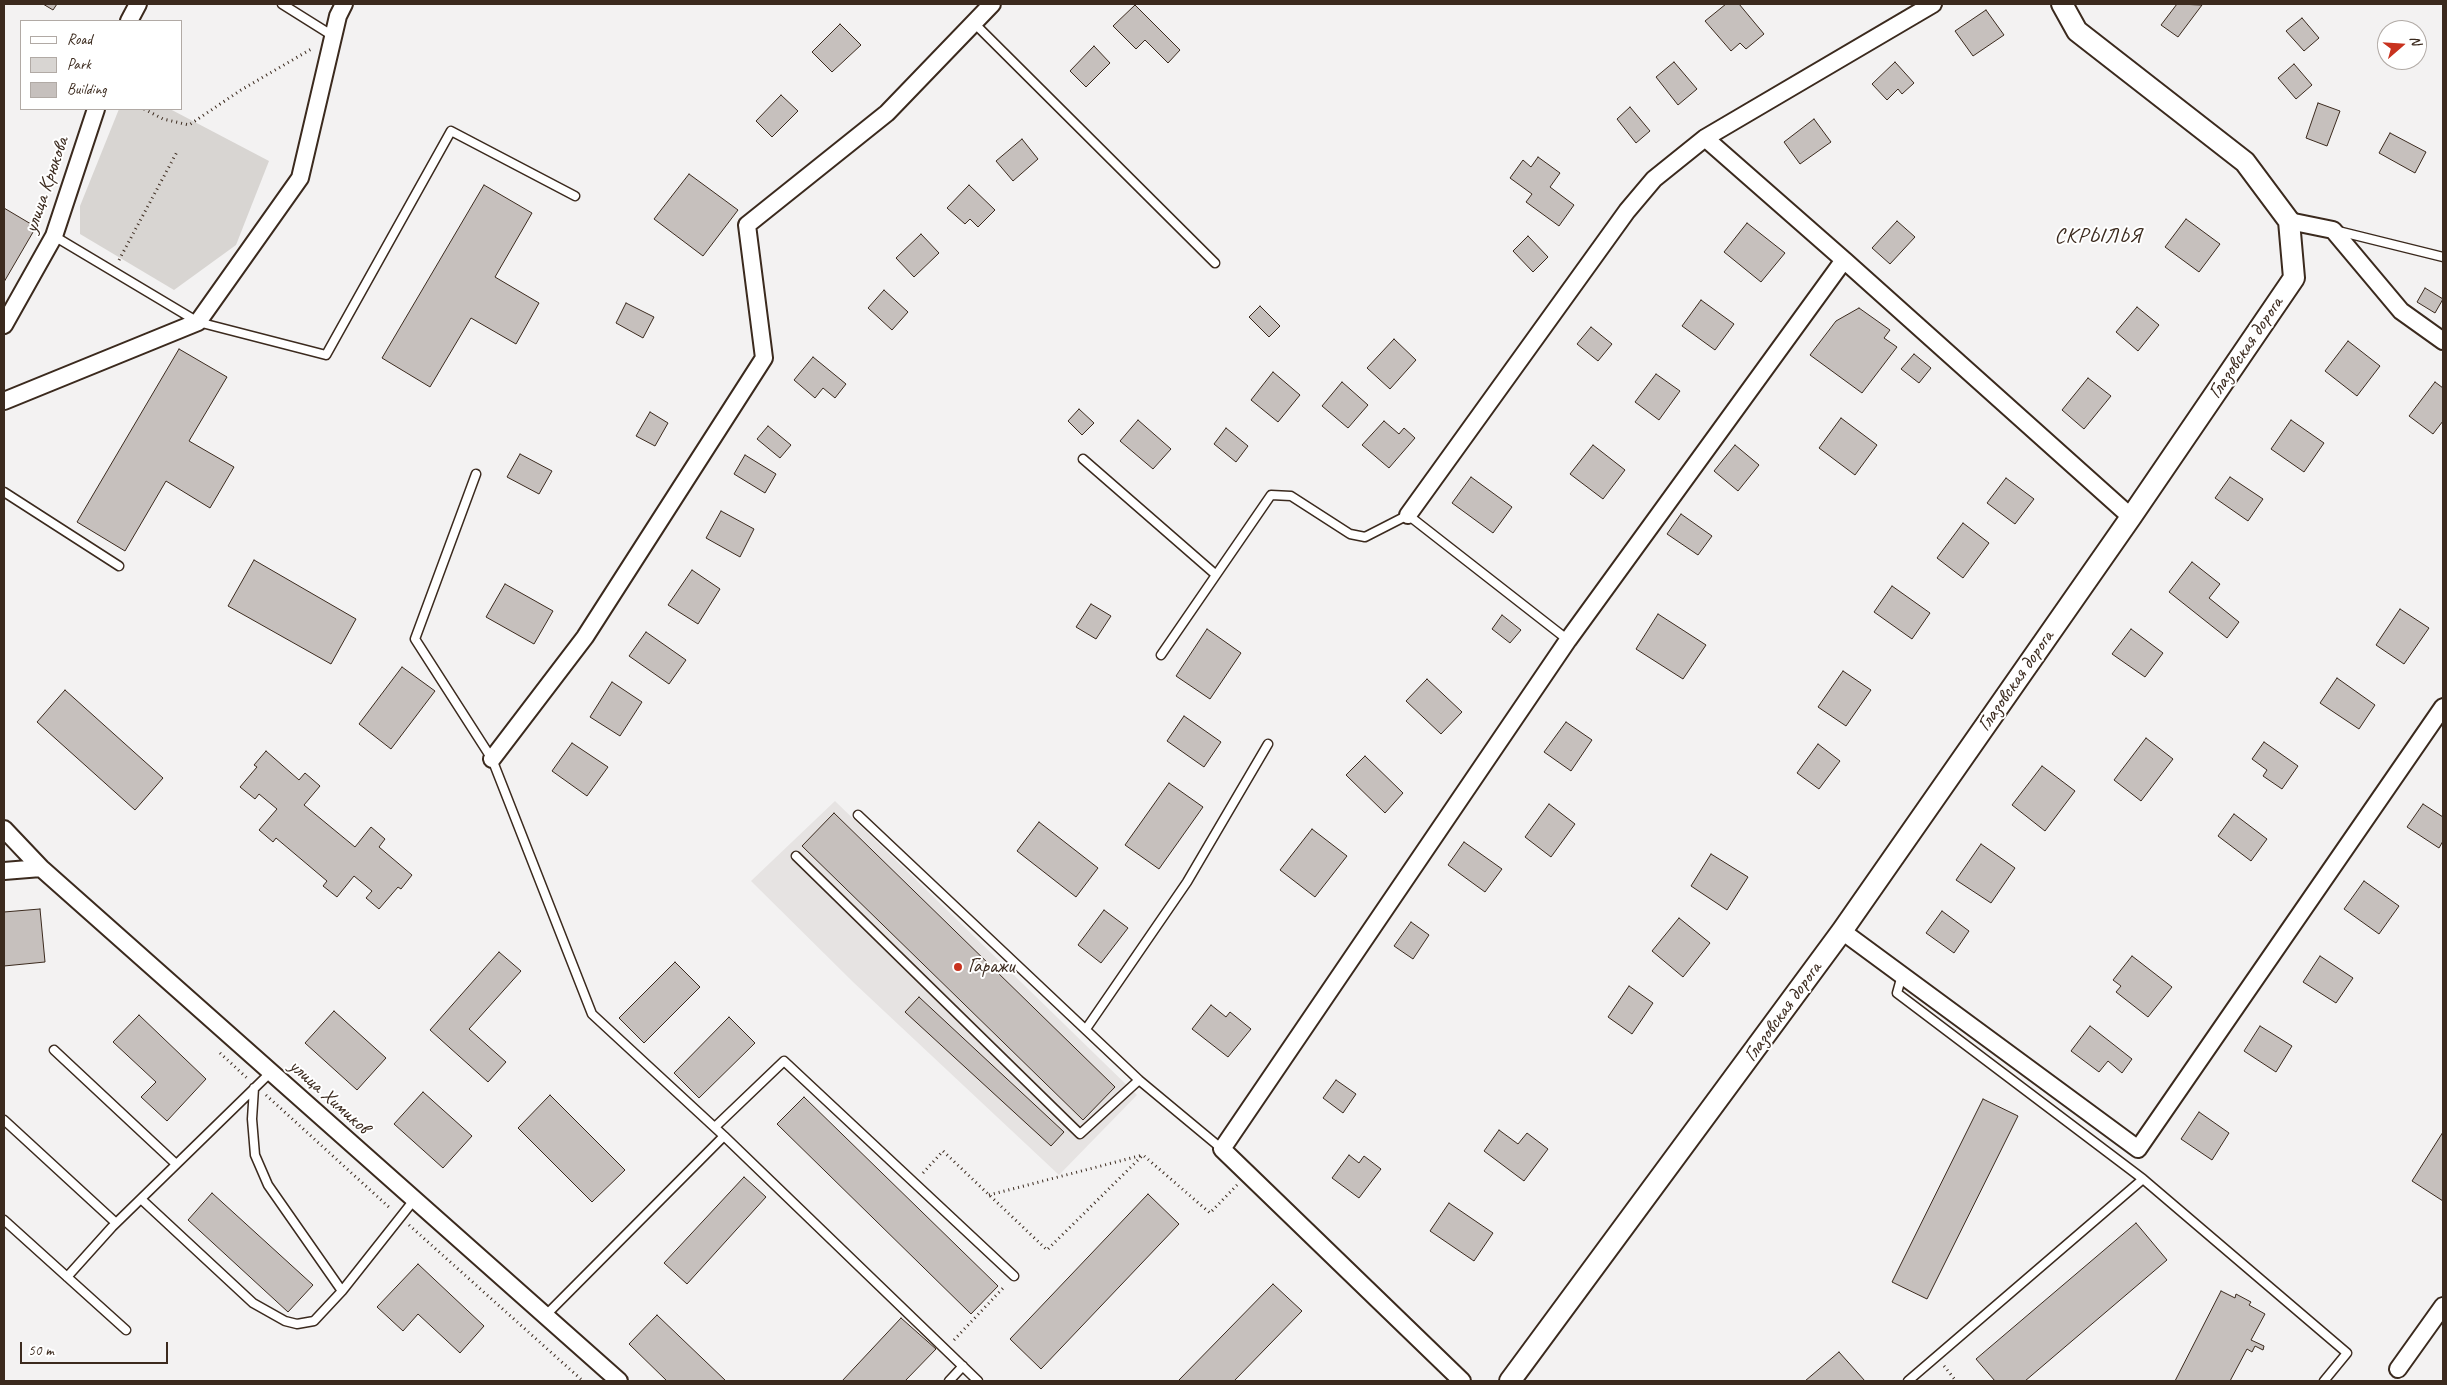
<!DOCTYPE html>
<meta charset="utf-8">
<style>
body{margin:0}
#map{position:relative;width:2447px;height:1385px;overflow:hidden;background:#f3f2f2;font-family:Caveat,sans-serif}
canvas{display:block}
.frame{position:absolute;inset:0;border:5px solid #3b2a1e;pointer-events:none}
.legend{position:absolute;left:20px;top:20px;width:162px;height:90px;box-sizing:border-box;background:#fff;border:1px solid #b1aaa5;margin:0;padding:6px 9px;list-style:none;font-size:15px;color:#3b2a1e}
.legend li{display:flex;align-items:center;gap:10px;height:25px}
.legend b{width:25px;border:1px solid #b1aaa5}
.north{position:absolute;left:2377px;top:20px;width:50px;height:50px;box-sizing:border-box;background:#fff;border:1px solid #b1aaa5;border-radius:50%;rotate:71deg;font-size:14px;font-weight:700;line-height:20px;text-align:center;color:#3b2a1e}
.north::after{content:'';display:block;margin:auto;width:18px;height:22px;background:#c8321e;clip-path:polygon(50% 0,100% 100%,50% 72%,0 100%)}
.scale{position:absolute;left:20px;top:1342px;width:148px;height:22px;box-sizing:border-box;border:2px solid #3b2a1e;border-top:0;padding-left:6px;font-size:15px;line-height:18px;white-space:nowrap;color:#3b2a1e;-webkit-text-stroke:4px #fff;paint-order:stroke}
</style>
<div id="map">
<canvas width="2447" height="1385"></canvas>
<div class="frame"></div>
<ul class="legend">
<li><b style="height:6px;background:#fff"></b>Road</li>
<li><b style="height:14px;background:#d8d5d2"></b>Park</li>
<li><b style="height:14px;background:#c6c0bd"></b>Building</li>
</ul>
<div class="north">N</div>
<div class="scale">50 m</div>
</div>
<script>
const g = document.querySelector('canvas').getContext('2d');
g.lineJoin = 'round';
function paint(path, color) { g.fillStyle = color; g.fill(path, 'evenodd'); }
const toPath = rows => new Path2D(rows.map(r => 'M' + r).join(''));
function trace(path, color, width, dash) { g.strokeStyle = color; g.lineWidth = width; g.lineCap = dash ? 'butt' : 'round'; g.setLineDash(dash || []); g.stroke(path); }
function drawText(font, color, halo, rows, align = 'center') {
  g.font = font + ' Caveat,sans-serif'; g.lineWidth = 4; g.setLineDash([]); g.textBaseline = 'middle'; g.strokeStyle = halo; g.fillStyle = color; for (const [text, x, y, turn = 0] of rows) {
    g.save(); g.translate(x, y); g.rotate((+turn || 0) * Math.PI / 180); g.textAlign = isNaN(turn) ? turn : align; if (halo) g.strokeText(text, 0, 0); g.fillText(text, 0, 0); g.restore();
  }
}
const built = toPath([
 [835,801,1137,1095,1059,1175,853,982,751,881]
]);
const green = toPath([
 [119,109,170,109,269,161,236,245,174,290,80,234,80,206]
]);
const building = toPath([
 [43,4,57,4,53,10,43,4],
 [1726,4,1739,4,1764,34,1746,49,1740,43,1731,51,1705,21,1726,4],
 [2177,4,2202,5,2178,37,2161,25,2177,4],
 [1135,5,1180,50,1168,63,1145,40,1136,49,1113,26,1135,5],
 [1986,10,2004,35,1973,56,1955,31,1986,10],
 [2302,18,2319,38,2304,51,2286,31,2302,18],
 [840,24,861,45,832,72,812,52,840,24],
 [1094,46,1110,63,1086,87,1070,71,1094,46],
 [1674,62,1697,89,1678,105,1656,77,1674,62],
 [1895,62,1914,83,1902,94,1898,89,1887,100,1872,84,1895,62],
 [2294,64,2312,85,2296,99,2278,78,2294,64],
 [781,95,798,111,772,137,756,121,781,95],
 [2318,103,2340,111,2327,146,2306,138,2318,103],
 [1630,107,1650,131,1636,143,1617,119,1630,107],
 [1814,119,1831,142,1800,164,1784,142,1814,119],
 [2390,133,2426,152,2415,173,2379,153,2390,133],
 [1022,139,1038,159,1013,181,996,161,1022,139],
 [1538,157,1560,173,1550,187,1574,205,1559,226,1526,202,1532,194,1510,178,1523,160,1531,167,1538,157],
 [689,174,738,210,703,256,654,219,689,174],
 [484,185,532,213,495,277,539,303,516,344,471,318,430,387,382,358,484,185],
 [969,185,995,210,978,227,970,219,965,224,947,208,969,185],
 [4,208,36,227,4,282,4,208],
 [2186,219,2220,244,2199,272,2165,247,2186,219],
 [1897,221,1915,237,1890,264,1872,248,1897,221],
 [1747,223,1785,253,1761,282,1724,252,1747,223],
 [921,234,939,253,914,277,896,258,921,234],
 [1528,236,1548,257,1533,272,1513,251,1528,236],
 [2425,288,2443,299,2435,313,2417,302,2425,288],
 [884,290,908,312,892,330,868,308,884,290],
 [1701,300,1734,324,1715,350,1682,326,1701,300],
 [626,303,654,317,643,338,616,323,626,303],
 [1260,306,1280,326,1269,337,1249,317,1260,306],
 [2137,307,2159,325,2138,351,2116,332,2137,307],
 [1859,308,1890,330,1884,338,1897,347,1862,393,1810,355,1836,321,1859,308],
 [1591,327,1612,344,1598,361,1577,344,1591,327],
 [1394,339,1416,360,1390,389,1367,368,1394,339],
 [2348,341,2380,366,2357,396,2325,371,2348,341],
 [179,349,227,377,189,441,234,467,210,508,166,481,125,551,77,522,179,349],
 [1914,354,1931,368,1919,383,1901,369,1914,354],
 [813,357,846,384,835,398,823,388,815,398,794,380,813,357],
 [1273,372,1300,395,1278,422,1251,400,1273,372],
 [1656,374,1680,391,1659,420,1635,402,1656,374],
 [2088,378,2111,396,2084,429,2062,410,2088,378],
 [1342,382,1368,405,1348,428,1322,406,1342,382],
 [2435,382,2443,388,2443,421,2433,434,2409,416,2435,382],
 [1079,409,1094,423,1082,435,1068,421,1079,409],
 [650,412,668,423,655,446,636,436,650,412],
 [1841,418,1877,445,1855,475,1819,448,1841,418],
 [1138,420,1171,449,1153,469,1120,441,1138,420],
 [2291,420,2324,443,2304,472,2271,449,2291,420],
 [1384,421,1399,434,1404,428,1415,438,1389,468,1362,445,1384,421],
 [768,426,791,445,780,458,757,439,768,426],
 [1226,428,1248,446,1236,462,1214,444,1226,428],
 [1593,445,1625,470,1603,499,1570,474,1593,445],
 [1735,445,1759,465,1738,491,1714,471,1735,445],
 [520,454,552,471,539,494,507,477,520,454],
 [745,455,776,474,765,493,734,474,745,455],
 [1471,477,1512,507,1493,533,1452,503,1471,477],
 [2230,477,2263,499,2248,521,2215,498,2230,477],
 [2006,478,2034,499,2015,524,1987,503,2006,478],
 [721,511,754,529,740,557,706,538,721,511],
 [1681,514,1712,536,1698,555,1667,534,1681,514],
 [1963,523,1989,543,1963,578,1937,558,1963,523],
 [254,560,356,619,331,664,228,606,254,560],
 [2192,562,2220,584,2209,598,2239,622,2227,638,2169,592,2192,562],
 [692,570,720,589,698,624,668,605,692,570],
 [505,584,553,611,534,644,486,617,505,584],
 [1892,586,1930,613,1912,639,1874,612,1892,586],
 [1091,604,1111,616,1096,639,1076,627,1091,604],
 [2400,609,2429,628,2404,664,2376,645,2400,609],
 [1658,614,1706,645,1683,679,1636,649,1658,614],
 [1502,615,1521,630,1510,643,1492,629,1502,615],
 [1207,629,1241,653,1210,699,1176,676,1207,629],
 [2131,629,2163,653,2145,677,2112,654,2131,629],
 [646,632,686,660,669,684,629,656,646,632],
 [402,667,435,691,391,749,359,724,402,667],
 [1843,671,1871,690,1846,726,1818,707,1843,671],
 [2337,678,2375,705,2359,729,2320,703,2337,678],
 [1427,679,1462,712,1441,734,1406,701,1427,679],
 [612,682,642,702,620,736,590,717,612,682],
 [65,690,163,778,135,810,37,722,65,690],
 [1184,716,1221,742,1204,767,1167,741,1184,716],
 [1566,722,1592,740,1571,771,1544,752,1566,722],
 [2146,738,2173,759,2141,801,2114,780,2146,738],
 [2264,742,2298,766,2282,789,2263,776,2267,770,2252,759,2264,742],
 [572,743,608,767,587,796,552,771,572,743],
 [1818,744,1840,761,1819,789,1797,773,1818,744],
 [266,751,299,780,305,773,320,786,304,805,355,847,371,827,385,839,379,847,412,875,401,889,398,887,379,909,366,898,372,891,354,876,337,897,323,886,327,881,276,838,273,842,259,830,277,809,259,794,255,799,240,787,257,767,254,765,266,751],
 [1365,756,1403,793,1385,813,1346,775,1365,756],
 [2042,766,2075,791,2045,831,2012,805,2042,766],
 [1169,783,1203,807,1159,869,1125,845,1169,783],
 [1549,804,1575,824,1551,857,1525,837,1549,804],
 [2423,804,2443,817,2443,841,2439,848,2407,827,2423,804],
 [834,813,1115,1087,1083,1120,802,846,834,813],
 [2234,814,2267,839,2251,861,2218,836,2234,814],
 [1039,822,1098,868,1076,897,1017,851,1039,822],
 [1312,829,1347,856,1315,897,1280,870,1312,829],
 [1464,842,1502,869,1485,892,1448,865,1464,842],
 [1981,844,2015,868,1991,903,1956,880,1981,844],
 [1711,854,1748,877,1727,910,1691,886,1711,854],
 [2364,881,2399,906,2379,934,2344,909,2364,881],
 [40,909,45,962,4,966,4,912,40,909],
 [1104,910,1128,928,1101,963,1078,945,1104,910],
 [1942,911,1969,931,1954,953,1926,933,1942,911],
 [1679,918,1710,943,1683,977,1652,951,1679,918],
 [1411,922,1429,935,1413,959,1394,946,1411,922],
 [499,952,521,971,469,1029,506,1062,488,1082,430,1030,499,952],
 [2132,956,2172,987,2148,1017,2116,992,2121,986,2113,980,2132,956],
 [2320,956,2353,978,2336,1003,2303,982,2320,956],
 [675,962,700,987,644,1043,619,1018,675,962],
 [1629,986,1653,1003,1632,1034,1608,1017,1629,986],
 [919,997,1064,1132,1051,1146,905,1012,919,997],
 [1211,1005,1226,1017,1230,1012,1251,1029,1228,1057,1192,1029,1211,1005],
 [334,1011,386,1058,357,1090,305,1043,334,1011],
 [139,1015,206,1079,167,1121,141,1097,156,1082,113,1042,139,1015],
 [729,1017,755,1043,699,1098,674,1073,729,1017],
 [2090,1026,2132,1059,2122,1073,2108,1061,2099,1072,2071,1051,2090,1026],
 [2260,1026,2292,1046,2276,1072,2244,1051,2260,1026],
 [1336,1080,1356,1094,1343,1113,1323,1098,1336,1080],
 [423,1092,472,1136,443,1168,394,1124,423,1092],
 [550,1095,625,1170,592,1202,518,1128,550,1095],
 [804,1097,998,1286,971,1314,777,1124,804,1097],
 [1983,1099,2018,1116,1927,1299,1892,1282,1983,1099],
 [2199,1112,2229,1133,2212,1160,2181,1139,2199,1112],
 [1499,1130,1518,1144,1527,1133,1548,1149,1524,1181,1484,1151,1499,1130],
 [2443,1132,2443,1201,2412,1181,2443,1132],
 [1349,1155,1359,1163,1364,1156,1381,1169,1359,1198,1332,1178,1349,1155],
 [744,1177,766,1197,687,1284,664,1263,744,1177],
 [212,1193,313,1285,288,1312,188,1220,212,1193],
 [1148,1194,1179,1224,1041,1369,1010,1339,1148,1194],
 [1449,1203,1493,1233,1474,1261,1430,1231,1449,1203],
 [2136,1223,2167,1260,2025,1381,1995,1381,1976,1359,2136,1223],
 [418,1264,484,1326,460,1353,418,1314,403,1331,377,1307,418,1264],
 [1273,1284,1302,1311,1234,1381,1178,1381,1273,1284],
 [2221,1291,2235,1298,2236,1294,2251,1302,2249,1305,2265,1314,2251,1340,2264,1346,2263,1350,2255,1346,2252,1352,2247,1349,2230,1381,2175,1381,2221,1291],
 [657,1315,726,1381,667,1381,629,1344,657,1315],
 [901,1318,936,1349,905,1381,842,1381,901,1318],
 [1839,1352,1865,1381,1805,1381,1839,1352]
]);
const path = toPath([
 [144,109,163,119,189,125,241,90,313,48],
 [119,260,178,150],
 [220,1053,247,1078],
 [266,1095,391,1209],
 [923,1173,943,1151,1047,1250,1143,1155,1210,1213,1237,1185],
 [989,1195,1143,1155],
 [409,1225,583,1381],
 [954,1340,1005,1286],
 [1944,1366,1956,1381]
]);
const service = toPath([
 [282,4,333,36],
 [974,23,1215,263],
 [2338,231,2443,257],
 [54,236,198,322,326,355,451,131,575,196],
 [1083,459,1215,574],
 [476,474,415,639,492,759,592,1014,724,1136],
 [4,492,119,566],
 [1161,655,1271,495,1291,496,1350,534,1365,537,1408,515,1568,640],
 [858,815,1139,1080,1222,1149],
 [796,856,1080,1134,1139,1080],
 [1902,975,1897,993,2143,1179,1908,1381],
 [1086,1029,1187,882,1268,744],
 [54,1050,176,1164],
 [254,1088,252,1119,255,1155,268,1185,342,1291],
 [4,1120,116,1223],
 [715,1127,784,1061,1014,1276],
 [2143,1179,2347,1353,2324,1381],
 [141,1199,253,1303,285,1321,297,1324,314,1321,342,1291,414,1200],
 [4,1220,126,1330],
 [67,1277,112,1227,271,1072],
 [544,1317,724,1136,978,1381],
 [949,1381,963,1366]
]);
const minor = toPath([
 [129,21,138,4],
 [2289,221,2333,230,2401,311,2443,341],
 [1844,260,2131,517],
 [4,325,54,236,96,109],
 [4,401,198,322,300,178,338,16,344,4],
 [1408,515,1627,211,1654,179,1705,138,1933,4],
 [492,759,585,637,764,358,747,225,887,113,992,4],
 [4,829,41,868,619,1381],
 [4,871,41,868],
 [1842,931,2138,1149,2443,707],
 [2398,1369,2443,1306],
 [1462,1381,1222,1149,1568,640,1844,260,1705,138]
]);
const tertiary = toPath([
 [1510,1381,1842,931,2131,517,2294,278,2289,221,2245,162,2077,31,2062,4]
]);
const markers = [
 [958,967,5,"#c8321e"]
];
const streetNames = [
 ["улица Крюкова",47,185,-71],
 ["Глазовская дорога",2246,348,-56],
 ["Глазовская дорога",2016,681,-55],
 ["Глазовская дорога",1783,1012,-54],
 ["улица Химиков",329,1097,42]
];
const poiNames = [
 ["Гаражи",968,967]
];
const quarterNames = [
 ["СКРЫЛЬЯ",2098,236]
];
paint(built, '#e6e3e2');
paint(green, '#d8d5d2');
paint(building, '#c6c0bd');
trace(building, '#3b2a1e', 1);
trace(service, '#3b2a1e', 11);
trace(minor, '#3b2a1e', 20);
trace(tertiary, '#3b2a1e', 24);
trace(path, '#3b2a1e', 3, [1, 4]);
trace(service, '#fff', 8);
trace(minor, '#fff', 16);
trace(tertiary, '#fff', 20);
for (const [x, y, r, color] of markers) { const dot = new Path2D(); dot.arc(x, y, r, 0, 2 * Math.PI); g.fillStyle = color; g.fill(dot); trace(dot, '#fff', 2); }
drawText('20px', '#3b2a1e', '#fff', streetNames);
drawText('20px', '#3b2a1e', '#fff', poiNames, 'left');
g.letterSpacing = '1px';
drawText('22px', '#3b2a1e', '#fff', quarterNames);
g.letterSpacing = '0px';
</script>
